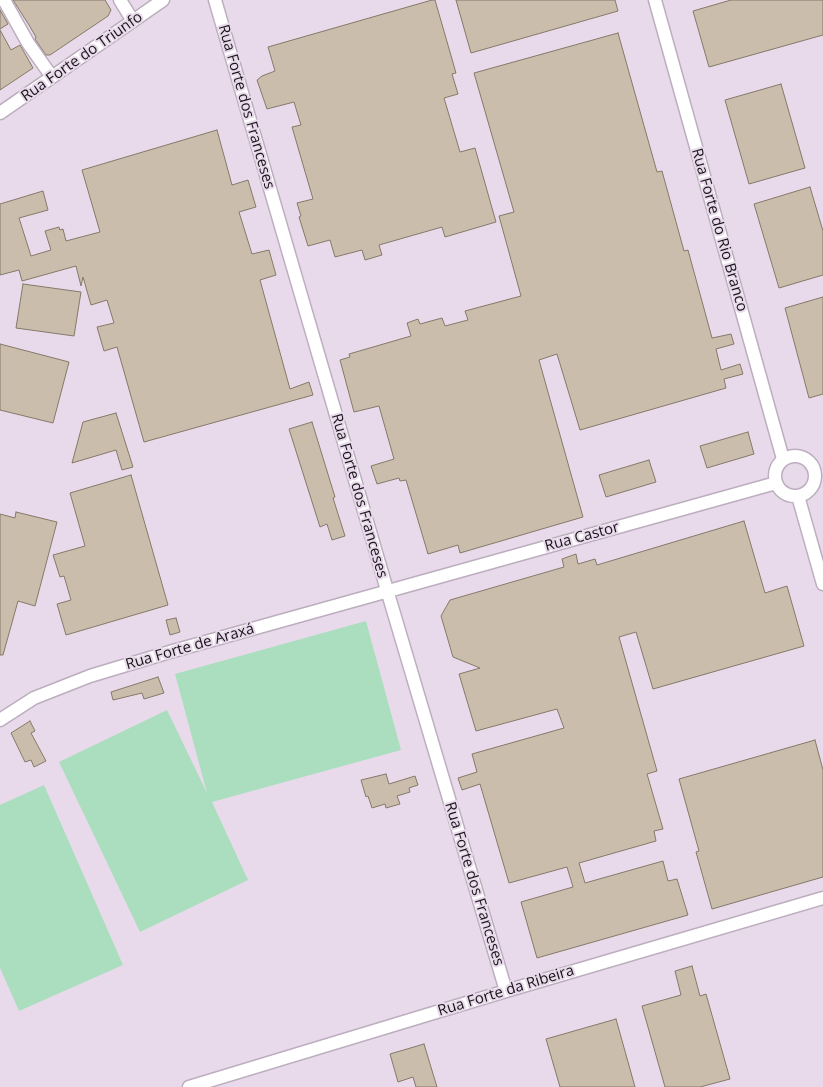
<!DOCTYPE html>
<meta charset="utf-8">
<style>
body{margin:0}
canvas{display:block;background:#e8daeb}
</style>
<canvas width="823" height="1087"></canvas>
<script>
const g = document.querySelector('canvas').getContext('2d');
g.lineJoin = 'round';
function paint(path, color) { g.fillStyle = color; g.fill(path, 'evenodd'); }
const toPath = rows => new Path2D(rows.map(r => 'M' + r).join(''));
function trace(path, color, width, dash) { g.strokeStyle = color; g.lineWidth = width; g.lineCap = dash ? 'butt' : 'round'; g.setLineDash(dash || []); g.stroke(path); }
function drawText(font, color, halo, rows, align = 'center') {
  g.font = font + ' "Open Sans",sans-serif'; g.lineWidth = 4; g.setLineDash([]); g.textBaseline = 'middle'; g.strokeStyle = halo; g.fillStyle = color; for (const [text, x, y, turn = 0] of rows) {
    g.save(); g.translate(x, y); g.rotate((+turn || 0) * Math.PI / 180); g.textAlign = isNaN(turn) ? turn : align; if (halo) g.strokeText(text, 0, 0); g.fillText(text, 0, 0); g.restore();
  }
}
const green = toPath([
 [366,621,401,750,212,802,248,880,140,932,59,762,167,710,207,793,175,674],
 [44,785,123,965,19,1011,0,968,0,805]
]);
const building = toPath([
 [13,0,105,0,111,10,108,16,50,55,46,55,35,39,36,37,29,25,13,0],
 [432,0,435,0,456,73,452,74,458,94,444,98,460,152,475,148,496,222,445,237,442,227,379,245,382,255,365,260,362,250,335,257,330,240,308,246,299,217,301,216,297,203,313,199,292,127,301,125,294,102,267,109,257,80,262,76,275,71,268,47,432,0],
 [456,0,615,0,618,11,471,53,456,0],
 [731,0,823,0,823,35,709,67,693,11,731,0],
 [0,10,8,24,0,29,0,10],
 [0,30,11,50,20,45,33,68,0,90,0,30],
 [618,33,657,172,662,171,684,251,688,250,712,338,731,334,734,344,716,349,721,370,740,364,743,374,724,379,726,388,580,430,557,354,539,360,583,517,460,553,458,545,428,554,406,480,400,481,399,478,377,484,371,466,394,459,379,406,354,412,340,360,350,357,349,354,411,336,407,323,418,319,420,324,442,318,445,326,468,320,465,311,521,296,499,216,514,212,474,73,618,33],
 [781,84,805,168,749,184,725,100,781,84],
 [217,130,232,185,248,180,256,207,239,212,252,254,269,250,276,275,260,280,290,389,309,382,313,395,144,442,117,347,104,351,97,327,114,323,107,300,91,305,83,277,81,286,76,266,22,281,19,270,0,275,0,204,43,191,48,210,19,218,31,256,51,250,45,231,59,227,60,230,63,229,66,241,100,232,82,170,217,130],
 [810,187,823,231,823,275,779,288,754,204,810,187],
 [23,284,81,292,74,336,16,328,23,284],
 [823,297,823,394,809,398,785,308,823,297],
 [0,344,69,362,53,423,0,410,0,344],
 [116,413,133,467,122,470,116,450,72,463,83,422,116,413],
 [312,422,335,497,333,498,345,536,332,540,327,524,320,527,289,429,312,422],
 [748,432,754,454,707,468,700,446,748,432],
 [649,460,656,482,606,497,599,475,649,460],
 [131,475,168,605,66,635,57,604,71,600,64,576,60,577,53,555,85,546,70,493,131,475],
 [16,512,57,522,35,606,18,601,3,655,0,655,0,514,15,518,16,512],
 [744,521,765,593,787,586,804,646,653,689,636,632,619,637,657,771,647,774,663,829,654,831,656,841,579,863,585,883,663,861,668,881,677,879,688,915,537,958,521,902,573,887,567,867,509,883,480,784,462,790,458,778,477,772,472,754,564,728,557,709,476,731,459,674,480,668,453,657,441,616,450,600,564,567,562,559,576,554,578,564,595,559,597,565,744,521],
 [176,618,180,632,170,635,166,620,176,618],
 [158,677,164,693,144,699,142,693,113,700,111,692,158,677],
 [30,721,35,731,31,733,46,761,34,767,31,760,25,762,11,733,30,721],
 [815,740,823,770,823,877,712,909,696,852,699,851,679,779,815,740],
 [386,774,389,784,415,776,418,785,409,788,410,792,397,796,400,804,386,808,385,804,372,808,368,796,366,797,361,780,386,774],
 [692,966,700,996,706,994,730,1079,700,1087,665,1087,642,1006,681,995,675,971,692,966],
 [616,1019,635,1087,560,1087,546,1039,616,1019],
 [424,1044,437,1087,416,1087,413,1077,398,1082,390,1054,424,1044]
]);
const minor = toPath([
 [4,0,28,43,52,77],
 [120,0,133,21],
 [215,0,387,590,506,991],
 [655,0,783,459],
 [0,113,163,0],
 '775 476a20 20 0 1 1 40 0a20 20 0 1 1-40 0Z',
 [798,496,823,584],
 [0,720,34,698,90,676,173,651,776,483],
 [189,1087,506,991,823,898]
]);
const streetNames = [
 ["Rua Forte do Triunfo",82,57,-35],
 ["Rua Forte dos Franceses",246,107,74],
 ["Rua Forte do Rio Branco",719,230,74],
 ["Rua Forte dos Franceses",359,496,74],
 ["Rua Castor",582,537,-15],
 ["Rua Forte de Araxá",190,647,-16],
 ["Rua Forte dos Franceses",474,884,73],
 ["Rua Forte da Ribeira",506,991,-17]
];
paint(green, '#abdebf');
paint(building, '#cabdac');
trace(building, '#857969', 1);
trace(minor, '#bcaebe', 15);
trace(minor, '#fff', 12);
drawText('15px', '#19141a', '#e8daeb', streetNames);
</script>
